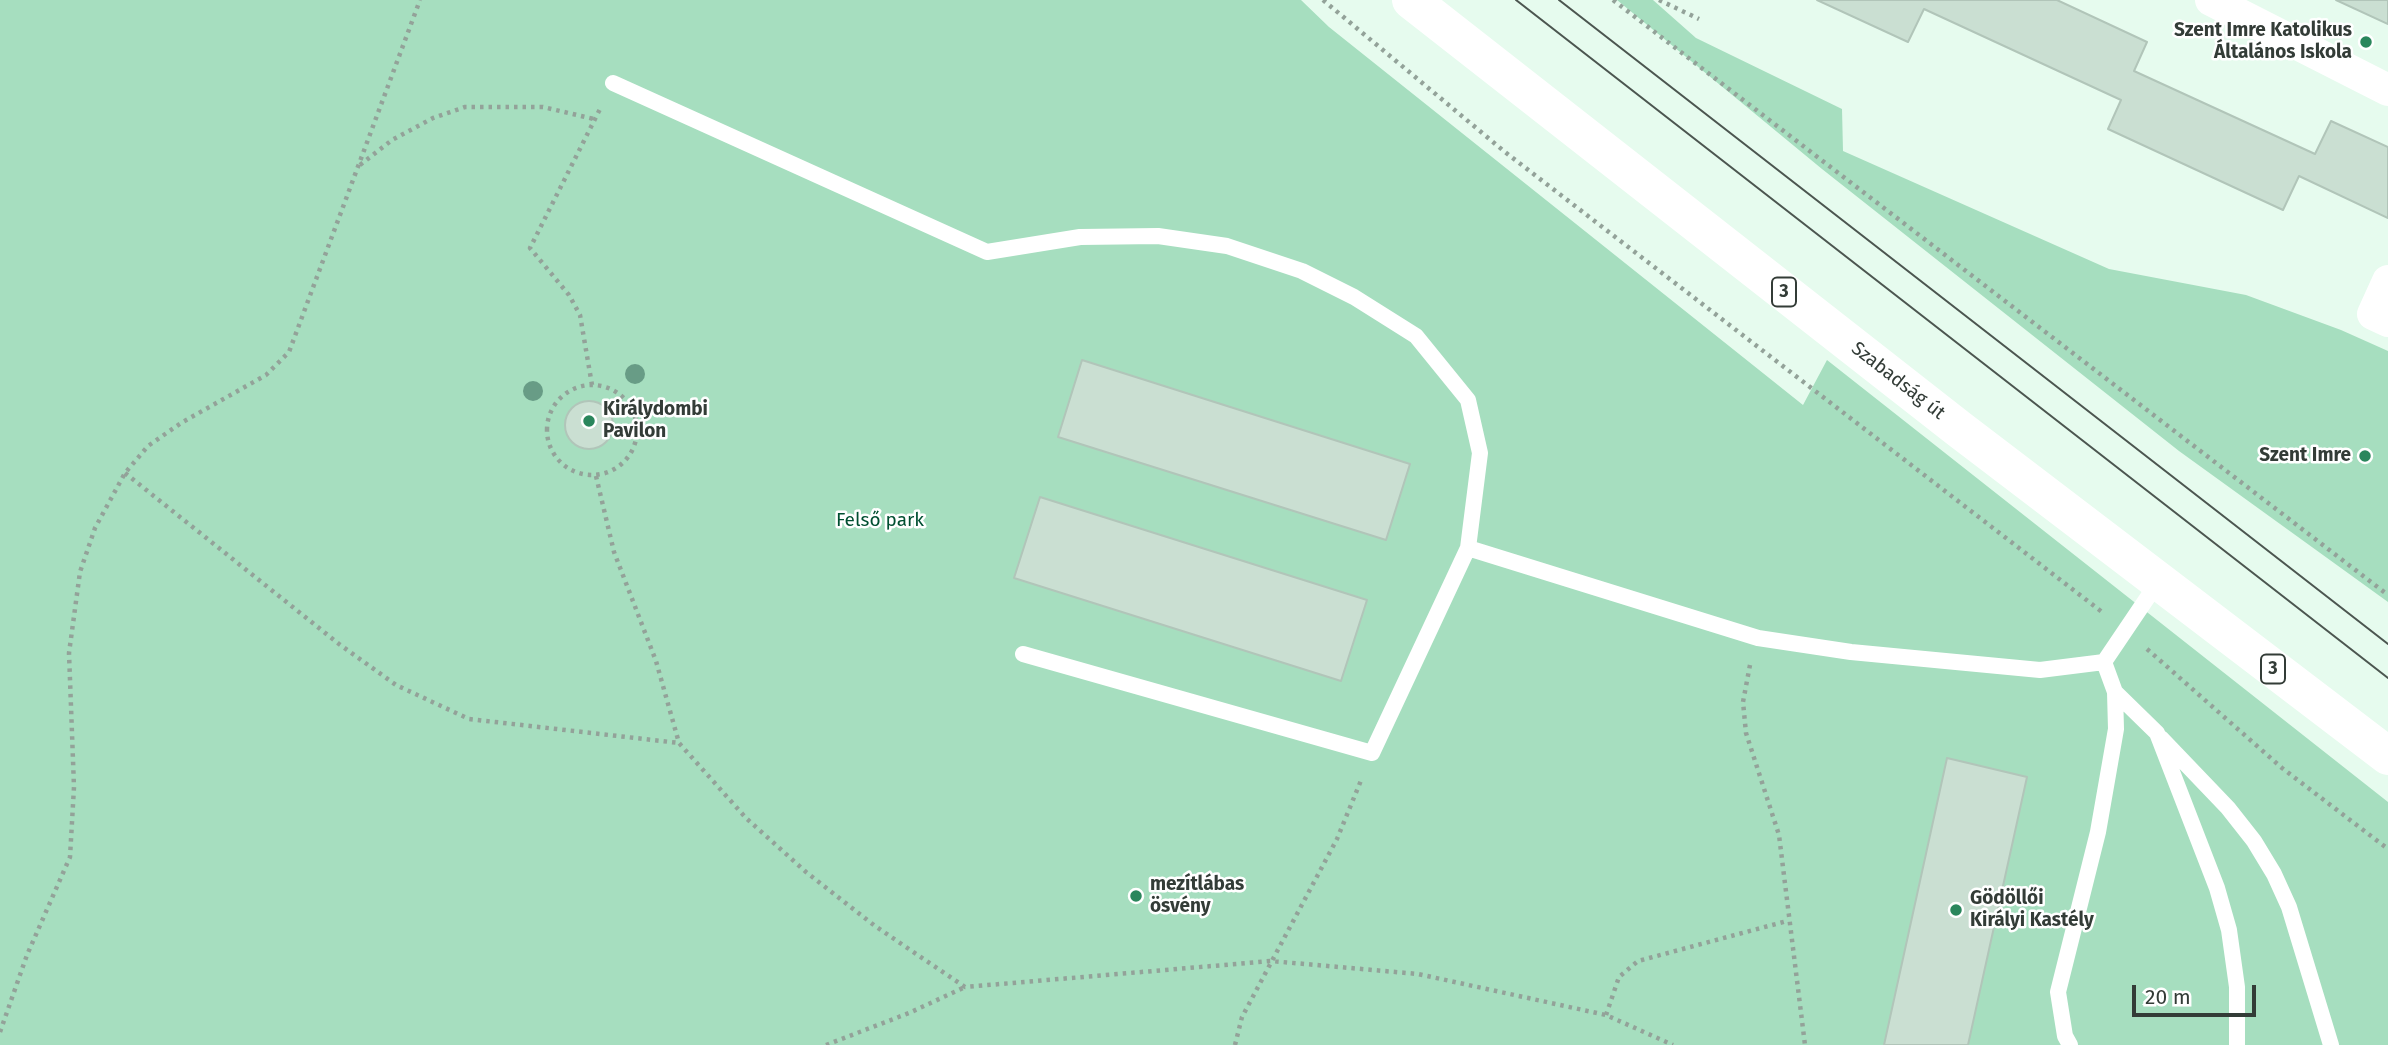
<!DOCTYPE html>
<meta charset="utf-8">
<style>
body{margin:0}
#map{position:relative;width:2388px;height:1045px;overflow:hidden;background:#e6fbee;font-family:"Fira Sans",sans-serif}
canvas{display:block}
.scale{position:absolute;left:2132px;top:985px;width:124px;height:32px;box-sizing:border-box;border:4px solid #333c37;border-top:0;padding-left:9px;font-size:21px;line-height:24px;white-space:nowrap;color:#333c37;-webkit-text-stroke:5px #fff;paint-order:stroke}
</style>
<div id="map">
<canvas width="2388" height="1045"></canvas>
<div class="scale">20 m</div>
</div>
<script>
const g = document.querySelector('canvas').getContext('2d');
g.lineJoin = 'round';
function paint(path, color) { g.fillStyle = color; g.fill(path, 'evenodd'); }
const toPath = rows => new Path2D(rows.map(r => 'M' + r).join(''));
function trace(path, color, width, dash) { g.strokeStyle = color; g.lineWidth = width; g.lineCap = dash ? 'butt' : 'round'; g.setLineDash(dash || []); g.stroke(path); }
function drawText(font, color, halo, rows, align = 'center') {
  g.font = font + ' "Fira Sans",sans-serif'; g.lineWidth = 5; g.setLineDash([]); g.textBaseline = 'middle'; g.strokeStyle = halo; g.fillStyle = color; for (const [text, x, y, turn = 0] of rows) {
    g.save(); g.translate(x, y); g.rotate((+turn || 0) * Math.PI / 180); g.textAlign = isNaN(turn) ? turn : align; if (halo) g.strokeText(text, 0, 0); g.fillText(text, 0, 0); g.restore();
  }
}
const green = toPath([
 [0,0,1301,0,1329,27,1803,405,1827,360,2388,802,2388,1045,0,1045],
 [1617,0,1653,0,1696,38,1842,109,1843,151,2109,269,2246,295,2341,330,2388,351,2388,602,2179,451,1822,169]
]);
const building = toPath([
 [1817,0,2057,0,2147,42,2134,71,2315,154,2331,121,2388,147,2388,218,2299,176,2283,210,2108,129,2121,100,1924,9,1908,42,1817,0],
 [2336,0,2388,0,2388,24,2336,0],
 [1082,360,1410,464,1386,540,1058,437,1082,360],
 '565 425a24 24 0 1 1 48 0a24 24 0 1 1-48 0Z',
 [1040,497,1367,600,1341,681,1014,578,1040,497],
 [1947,758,2027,777,1968,1045,1884,1045,1947,758]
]);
const path = toPath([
 [1323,0,1505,152,2102,612],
 [1613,0,2388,595],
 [1659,0,1699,19],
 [360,165,392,140,433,118,465,107,543,107,594,119],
 [592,385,580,315,569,295,530,248,600,109],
 '547 430a45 45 0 1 1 90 0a45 45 0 1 1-90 0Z',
 [125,473,339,644,396,685,469,719,679,743],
 [596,476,614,552,656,661,679,743,746,818,806,872,875,926,965,987,1271,961,1418,974,1606,1015,1673,1045],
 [2147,649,2282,768,2388,849],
 [1750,665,1743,702,1746,733,1779,835,1805,1045],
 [1606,1015,1619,977,1638,961,1787,921],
 [0,1032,27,955,70,857,74,787,69,653,80,572,95,528,125,473,148,446,181,423,266,375,289,352,420,0],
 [826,1045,909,1013,965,987],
 [1235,1045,1242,1017,1337,839,1362,778]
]);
const service = toPath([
 [613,83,987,252,1080,237,1158,236,1227,246,1302,271,1354,297,1416,336,1468,400,1480,453,1468,548],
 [1023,654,1372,753,1468,548,1758,638,1851,652,2040,670,2104,662],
 [2115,692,2157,733,2217,888,2229,930,2237,987,2237,1045],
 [2161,738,2228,808,2254,841,2274,874,2289,907,2331,1045],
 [2070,1045,2065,1036,2058,992,2098,832,2116,729,2115,692,2104,662,2158,582]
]);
const minor = toPath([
 [2211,0,2388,90],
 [2388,281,2373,314,2388,321]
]);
const primary = toPath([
 [1411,0,1959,429,2388,756]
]);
const tram = toPath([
 [1516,0,2388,678],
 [1559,0,2388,644]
]);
const trees = [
 [635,374],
 [533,391]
];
const markers = [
 [2366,42,7,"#2a865c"],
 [589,421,7,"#2a865c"],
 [2365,456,7,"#2a865c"],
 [1136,896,7,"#2a865c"],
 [1956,910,7,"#2a865c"]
];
const shields = [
 [1784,292,24],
 [2273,669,24]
];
const shieldNames = [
 ["3",1784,292],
 ["3",2273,669]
];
const poiNames = [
 ["Szent Imre Katolikus",2352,31,"right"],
 ["Általános Iskola",2352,53,"right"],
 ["Királydombi",603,410],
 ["Pavilon",603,432],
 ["Szent Imre",2351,456,"right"],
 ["mezítlábas",1150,885],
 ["ösvény",1150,907],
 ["Gödöllői",1970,899],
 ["Királyi Kastély",1970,921]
];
const streetNames = [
 ["Szabadság út",1898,381,38]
];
const parkNames = [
 ["Felső park",880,521]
];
paint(green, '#a6debf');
paint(building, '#cadfd2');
trace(building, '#b1c5b9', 2);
trace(path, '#93a299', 4.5, [3.5, 5]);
trace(service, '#fff', 16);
trace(minor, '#fff', 32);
trace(primary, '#fff', 38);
trace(tram, '#4c5650', 2);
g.fillStyle = '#689c86';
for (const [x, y] of trees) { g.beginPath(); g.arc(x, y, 10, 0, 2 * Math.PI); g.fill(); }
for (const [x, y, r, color] of markers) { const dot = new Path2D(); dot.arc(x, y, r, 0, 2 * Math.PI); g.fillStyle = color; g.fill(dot); trace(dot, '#fff', 2.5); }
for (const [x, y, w] of shields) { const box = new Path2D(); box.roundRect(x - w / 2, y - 14.5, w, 29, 5); g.fillStyle = '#fff'; g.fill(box); trace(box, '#333c37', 2); }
drawText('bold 18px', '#333c37', null, shieldNames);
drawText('bold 19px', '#333c37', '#fff', poiNames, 'left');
drawText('19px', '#333c37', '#fff', streetNames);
drawText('19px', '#004f31', '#fff', parkNames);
</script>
